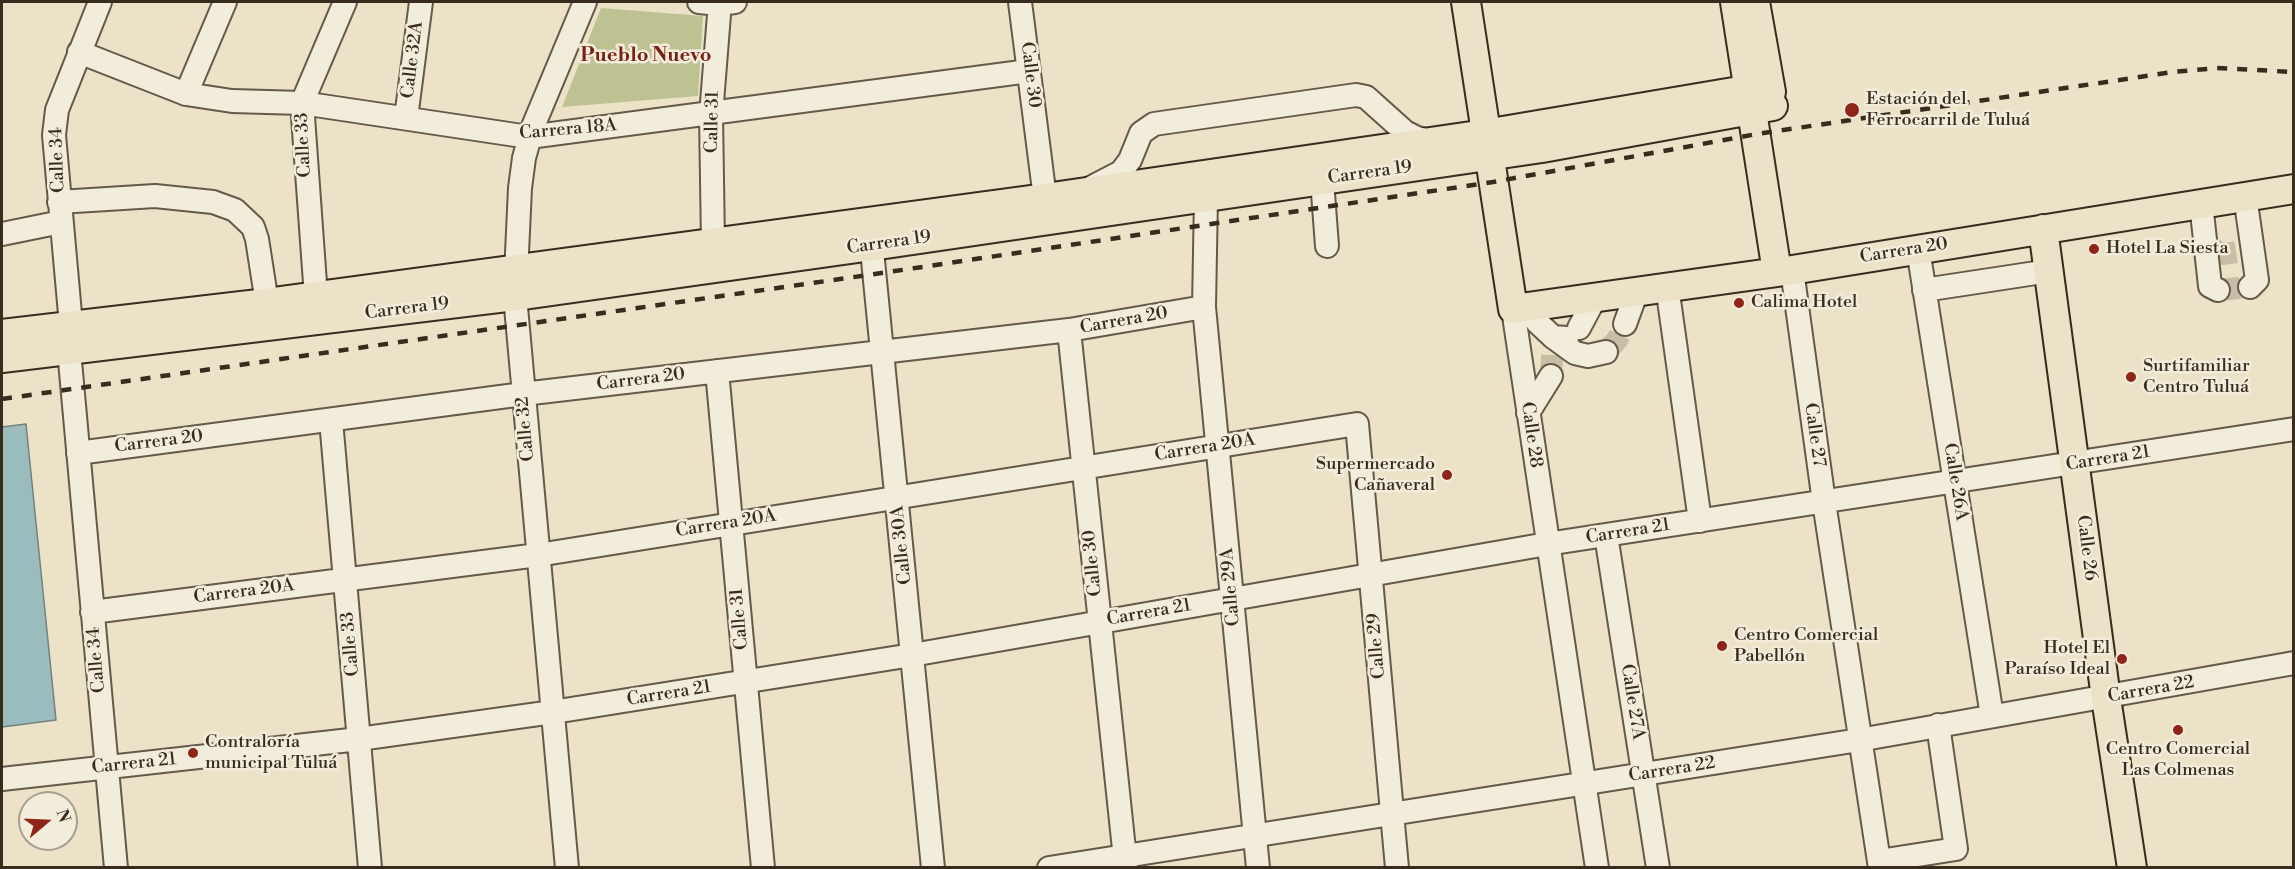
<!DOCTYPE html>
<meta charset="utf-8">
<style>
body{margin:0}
#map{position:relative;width:2295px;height:869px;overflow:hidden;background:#ebe2c7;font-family:"Libre Bodoni",serif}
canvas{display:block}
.frame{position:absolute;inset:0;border:3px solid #382c1f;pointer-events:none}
.north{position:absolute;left:18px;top:791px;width:60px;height:60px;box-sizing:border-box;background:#f2ecdb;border:2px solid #a89f90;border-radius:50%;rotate:71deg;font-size:16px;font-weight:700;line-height:24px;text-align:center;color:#382c1f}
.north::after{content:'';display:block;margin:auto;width:21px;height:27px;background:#8f2418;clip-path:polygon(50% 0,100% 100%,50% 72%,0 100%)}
</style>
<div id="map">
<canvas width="2295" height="869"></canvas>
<div class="frame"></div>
<div class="north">N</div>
</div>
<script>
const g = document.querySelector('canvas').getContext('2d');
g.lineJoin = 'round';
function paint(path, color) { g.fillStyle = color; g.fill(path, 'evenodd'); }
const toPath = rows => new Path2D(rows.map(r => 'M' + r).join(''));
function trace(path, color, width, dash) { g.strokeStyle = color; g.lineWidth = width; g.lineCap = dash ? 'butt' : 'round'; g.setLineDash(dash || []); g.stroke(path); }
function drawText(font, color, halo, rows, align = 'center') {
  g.font = font + ' "Libre Bodoni",serif'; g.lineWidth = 5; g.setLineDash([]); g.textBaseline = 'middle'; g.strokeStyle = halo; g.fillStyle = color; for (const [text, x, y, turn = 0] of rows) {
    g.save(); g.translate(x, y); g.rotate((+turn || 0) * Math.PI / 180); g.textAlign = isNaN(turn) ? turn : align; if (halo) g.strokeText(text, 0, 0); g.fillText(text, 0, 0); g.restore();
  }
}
const green = toPath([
 [601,8,703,16,698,96,562,107]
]);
const water = toPath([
 [26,424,56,720,2,727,2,427,26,424]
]);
const minorTunnel = toPath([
 [2215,250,2224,254,2237,252],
 [2218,290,2250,287],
 [1606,352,1617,340,1625,324],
 [1551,376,1552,355]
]);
const minor = toPath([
 [100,2,57,110,54,135,71,325,69,350,116,868],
 [699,2,719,4,735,2],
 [1020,2,1047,214],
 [79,52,186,94,232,101,302,103,529,137,1029,71],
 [186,94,225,2],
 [406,118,421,2],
 [1322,180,1327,246],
 [1092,187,1121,172,1130,160,1141,133,1154,124,1356,95,1366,97,1405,132,1417,138,1434,142],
 [2245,196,2257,280,2250,287],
 [1206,197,1204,307,1258,868],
 [59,202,155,196,213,202,235,210,253,227,257,239,267,303],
 [2201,203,2210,286,2218,290],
 [870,230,933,868],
 [2,234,61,222],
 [713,244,711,115,720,2],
 [1918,249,1992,716],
 [1792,270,1824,502,1880,868],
 [1667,286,1700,521],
 [1924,290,2049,271],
 [316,297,302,103,345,2],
 [1525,307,1538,323,1553,337,1567,338],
 [1513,309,1597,868],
 [1625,324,1637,291],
 [1579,328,1596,296],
 [1069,330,1126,868],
 [1553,337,1575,353,1588,356,1606,352],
 [717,371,763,868],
 [1528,413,1551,376],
 [331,420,370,868],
 [78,453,523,394,1069,330,1204,307],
 [1606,535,1658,868],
 [92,612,538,555,1357,424,1397,868],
 [2,779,359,739,553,712,912,655,1547,544,2294,429],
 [1879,861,1956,849,1938,725],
 [567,868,515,296,520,188,524,158,532,129,585,2],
 [1049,868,1859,740,2294,663]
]);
const major = toPath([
 [1466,2,1513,309,1792,270,2294,189],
 [1735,2,1777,272],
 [1755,2,1771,92],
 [2043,229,2106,698,2132,868],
 [2,334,267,303,1045,198,1485,134,1769,86],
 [2,358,515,296,872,246,1542,148,1773,106]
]);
const rail = toPath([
 [2,399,875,274,1493,182,1757,134,2173,72,2217,68,2294,72]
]);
const markers = [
 [1852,110,8,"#8f2418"],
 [2094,249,6,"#8f2418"],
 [1739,303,6,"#8f2418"],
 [2131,377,6,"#8f2418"],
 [1447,475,6,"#8f2418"],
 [1722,646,6,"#8f2418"],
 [2122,659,6,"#8f2418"],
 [2178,730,6,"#8f2418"],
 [193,753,6,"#8f2418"]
];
const streetNames = [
 ["Calle 32A",413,60,-83],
 ["Calle 30",1030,75,83],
 ["Calle 31",713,122,-89],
 ["Carrera 18A",568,130,-5],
 ["Calle 33",304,145,-93],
 ["Calle 34",58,160,-92],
 ["Carrera 19",1370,173,-8],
 ["Carrera 19",889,243,-8],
 ["Carrera 20",1904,251,-9],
 ["Carrera 19",407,309,-7],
 ["Carrera 20",1124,321,-10],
 ["Carrera 20",641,380,-7],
 ["Calle 32",526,429,-95],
 ["Calle 28",1531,435,82],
 ["Calle 27",1814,435,82],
 ["Carrera 20",159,442,-7],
 ["Carrera 20A",1205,448,-9],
 ["Carrera 21",2108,459,-9],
 ["Calle 26A",1955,482,81],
 ["Carrera 20A",726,524,-9],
 ["Carrera 21",1628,532,-9],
 ["Calle 30A",902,545,-96],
 ["Calle 26",2086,548,83],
 ["Calle 30",1093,563,-96],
 ["Calle 29A",1231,587,-95],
 ["Carrera 20A",244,592,-7],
 ["Carrera 21",1149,613,-10],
 ["Calle 31",740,619,-95],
 ["Calle 33",351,644,-95],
 ["Calle 29",1377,646,-95],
 ["Calle 34",97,660,-95],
 ["Carrera 22",2151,690,-10],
 ["Carrera 21",669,694,-9],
 ["Calle 27A",1632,702,81],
 ["Carrera 21",134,764,-6],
 ["Carrera 22",1672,770,-9]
];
const poiNames = [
 ["Estación del",1866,100],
 ["Ferrocarril de Tuluá",1866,121],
 ["Hotel La Siesta",2106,249],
 ["Calima Hotel",1751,303],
 ["Surtifamiliar",2143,367],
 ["Centro Tuluá",2143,388],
 ["Supermercado",1435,465,"right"],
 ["Cañaveral",1435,486,"right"],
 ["Centro Comercial",1734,636],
 ["Pabellón",1734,657],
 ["Hotel El",2110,649,"right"],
 ["Paraíso Ideal",2110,670,"right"],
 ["Contraloría",205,743],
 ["municipal Tuluá",205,764],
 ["Centro Comercial",2178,750,"center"],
 ["Las Colmenas",2178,771,"center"]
];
const neighbourhoodNames = [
 ["Pueblo Nuevo",646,56]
];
paint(green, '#bec191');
paint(water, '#9bbcbd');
trace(water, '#73827e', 1.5);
trace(minorTunnel, '#c7bea5', 22, [22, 11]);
trace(minor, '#655a49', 26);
trace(major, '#382c1f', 32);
trace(minor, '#f2ecdb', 22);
trace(major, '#ebe2c7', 28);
trace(rail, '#382c1f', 4.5, [10, 10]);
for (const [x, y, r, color] of markers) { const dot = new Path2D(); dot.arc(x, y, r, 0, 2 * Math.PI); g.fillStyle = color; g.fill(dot); trace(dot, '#f2ecdb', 2); }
drawText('18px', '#382c1f', '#f2ecdb', streetNames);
drawText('18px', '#382c1f', '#f2ecdb', poiNames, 'left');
drawText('bold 20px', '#7a1f14', '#f2ecdb', neighbourhoodNames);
</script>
